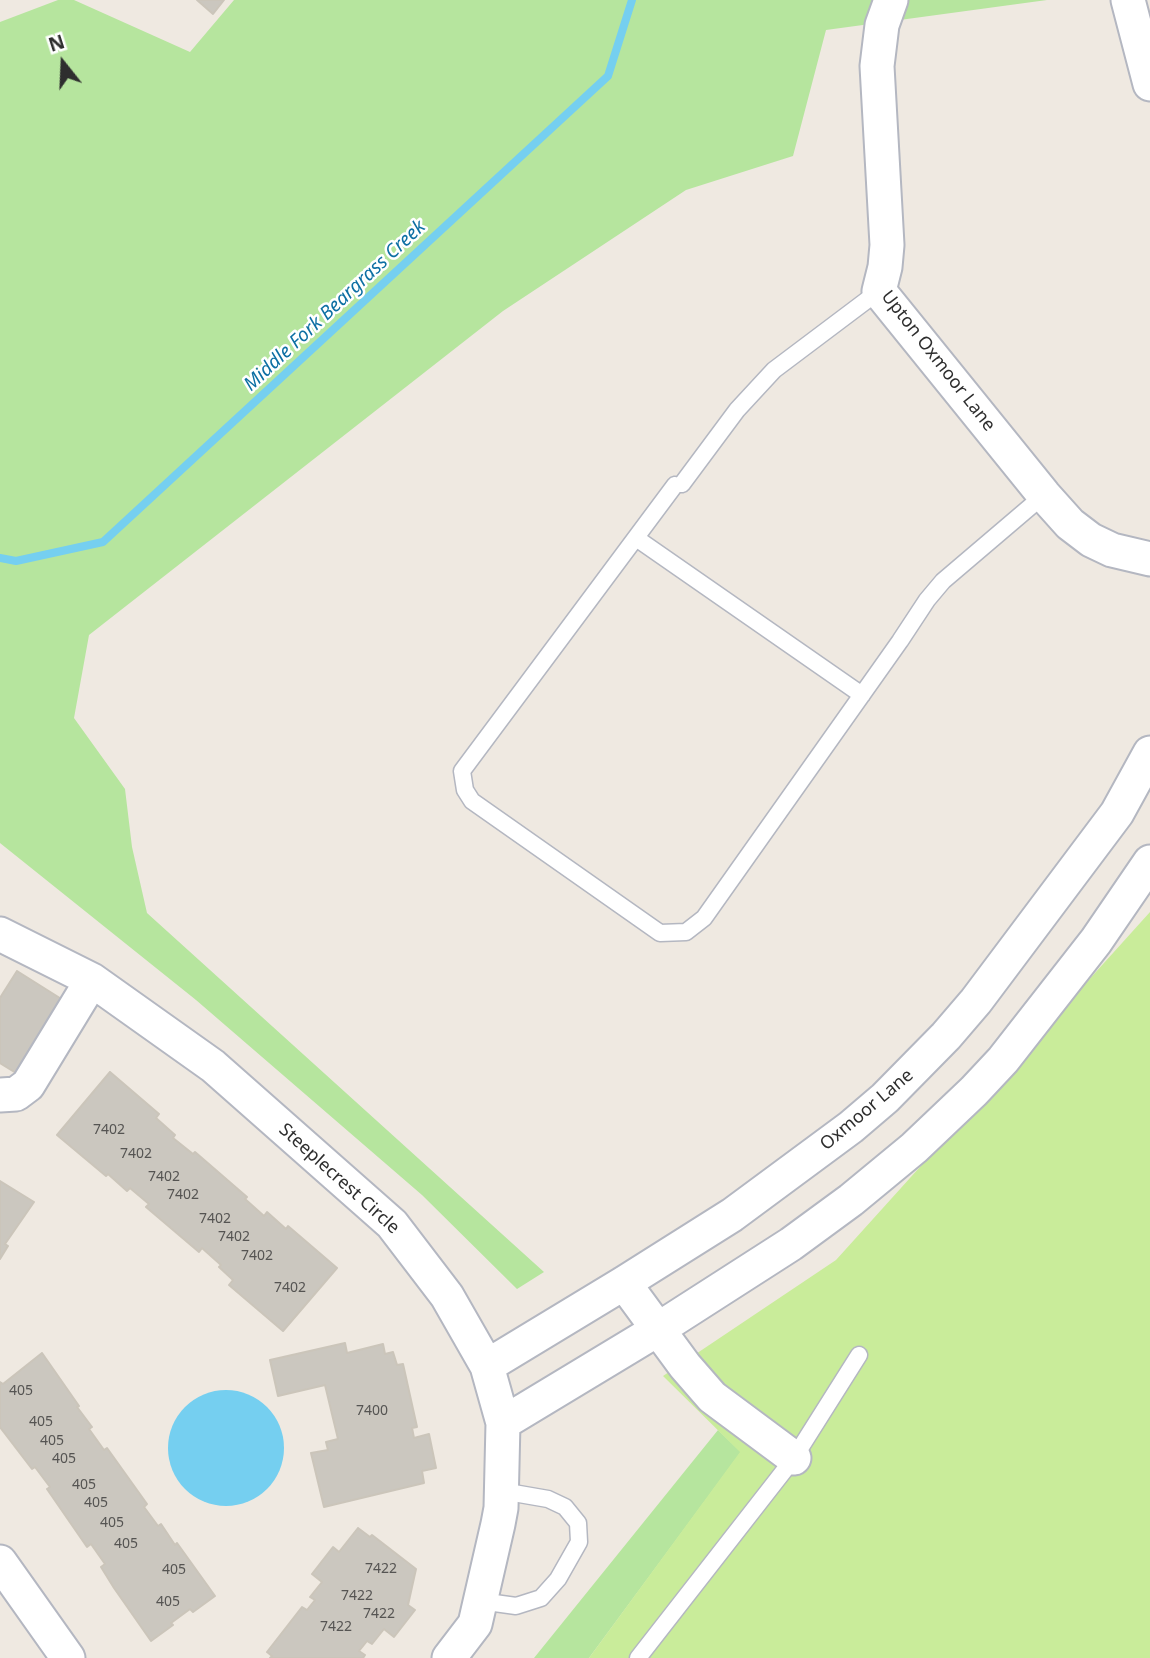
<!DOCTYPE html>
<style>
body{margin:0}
#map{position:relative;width:1150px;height:1658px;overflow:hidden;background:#efe9e1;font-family:"Noto Sans",sans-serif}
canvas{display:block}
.north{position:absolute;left:28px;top:28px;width:70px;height:70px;-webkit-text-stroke:5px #fff;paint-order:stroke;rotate:342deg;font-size:19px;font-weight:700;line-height:28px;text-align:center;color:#2e2e2e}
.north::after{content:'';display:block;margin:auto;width:24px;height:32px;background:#2e2e2e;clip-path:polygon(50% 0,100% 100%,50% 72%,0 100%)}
</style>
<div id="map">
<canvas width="1150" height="1658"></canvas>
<div class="north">N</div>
</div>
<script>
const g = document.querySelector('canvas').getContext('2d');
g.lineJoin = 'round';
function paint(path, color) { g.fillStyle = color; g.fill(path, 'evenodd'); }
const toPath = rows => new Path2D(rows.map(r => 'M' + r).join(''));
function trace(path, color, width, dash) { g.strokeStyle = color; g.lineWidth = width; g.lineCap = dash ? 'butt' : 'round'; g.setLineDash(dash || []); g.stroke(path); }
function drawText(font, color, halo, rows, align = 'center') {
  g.font = font + ' "Noto Sans",sans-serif'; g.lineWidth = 5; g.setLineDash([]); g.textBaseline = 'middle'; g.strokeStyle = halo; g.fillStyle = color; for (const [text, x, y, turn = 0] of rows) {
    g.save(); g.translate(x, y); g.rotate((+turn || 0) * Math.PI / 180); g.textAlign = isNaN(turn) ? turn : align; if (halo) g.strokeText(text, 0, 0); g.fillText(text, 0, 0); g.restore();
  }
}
const green = toPath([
 [58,0,74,0,190,52,234,0,1047,0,826,30,793,156,686,190,503,311,89,635,74,718,125,789,132,847,147,913,544,1272,517,1289,422,1195,196,1000,0,843,0,22],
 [718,1430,741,1452,589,1658,534,1658]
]);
const pitch = toPath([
 [1150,912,1150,1658,589,1658,740,1452,663,1376,836,1260]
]);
const water = toPath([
 '168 1448a58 58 0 1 1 116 0a58 58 0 1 1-116 0Z'
]);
const stream = toPath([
 [0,558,16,561,103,542,608,76,632,0]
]);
const building = toPath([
 [197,0,224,0,213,14,197,0],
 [17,971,63,1000,16,1073,0,1063,0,998,17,971],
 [110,1072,159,1114,156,1118,175,1135,173,1138,193,1154,195,1152,247,1197,245,1199,264,1216,267,1212,286,1229,288,1226,337,1268,283,1331,229,1285,233,1280,219,1267,221,1265,202,1248,199,1252,146,1207,149,1204,130,1188,127,1191,108,1174,106,1176,57,1135,110,1072],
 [0,1181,34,1202,5,1244,8,1246,0,1259,0,1181],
 [345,1343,347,1353,383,1344,385,1354,393,1352,397,1365,403,1364,417,1427,412,1428,414,1438,429,1434,436,1468,422,1471,424,1483,324,1507,311,1453,328,1450,326,1442,338,1439,325,1385,278,1396,270,1360,345,1343],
 [42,1353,79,1406,77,1407,92,1427,89,1429,104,1450,107,1448,147,1504,144,1507,158,1526,161,1524,175,1545,177,1543,215,1596,193,1612,190,1609,171,1623,173,1625,151,1641,114,1588,101,1567,105,1564,91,1544,87,1547,47,1489,50,1487,35,1467,32,1469,0,1427,0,1382,3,1384,42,1353],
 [358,1528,370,1537,372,1535,416,1569,408,1605,415,1610,394,1637,384,1629,372,1644,367,1641,359,1651,365,1655,363,1658,270,1658,272,1656,267,1652,302,1607,307,1610,315,1600,310,1597,322,1582,312,1574,333,1547,339,1552,358,1528]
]);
const lane = toPath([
 [682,484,737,410,774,370,879,291],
 [675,485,462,771,465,790,472,801,660,933,686,932,704,918,900,641,927,600,943,581,1044,495],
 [636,538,862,695],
 [480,1601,516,1606,541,1598,558,1579,579,1542,578,1523,565,1507,548,1499,502,1491],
 [638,1658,794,1458,859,1355]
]);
const street = toPath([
 [891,0,882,25,877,66,887,245,885,267,879,291,1044,495,1070,524,1091,540,1112,550,1150,559],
 [1128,0,1150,84],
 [0,934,92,980,213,1066,392,1224,447,1296,487,1366,503,1423,501,1508,498,1524,475,1624,449,1658],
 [0,1095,16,1094,28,1085,92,980],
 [624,1283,685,1366,712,1397,794,1458],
 [487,1366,624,1283,732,1215,851,1127,885,1098,946,1036,976,1001,1117,813,1150,753],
 [503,1423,657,1330,791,1244,851,1200,914,1148,974,1091,1003,1060,1096,941,1150,862],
 [0,1562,68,1658]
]);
const numberNames = [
 ["7402",109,1130],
 ["7402",136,1154],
 ["7402",164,1177],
 ["7402",183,1195],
 ["7402",215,1219],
 ["7402",234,1237],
 ["7402",257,1256],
 ["7402",290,1288],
 ["405",21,1391],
 ["7400",372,1411],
 ["405",41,1422],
 ["405",52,1441],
 ["405",64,1459],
 ["405",84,1485],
 ["405",96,1503],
 ["405",112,1523],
 ["405",126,1544],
 ["7422",381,1569],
 ["405",174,1570],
 ["7422",357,1596],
 ["405",168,1602],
 ["7422",379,1614],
 ["7422",336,1627]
];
const streetNames = [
 ["Upton Oxmoor Lane",938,361,52],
 ["Oxmoor Lane",867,1110,-40],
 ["Steeplecrest Circle",339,1179,42]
];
const waterNames = [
 ["Middle Fork Beargrass Creek",335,306,-43]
];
paint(green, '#b6e59e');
paint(pitch, '#c9ec9a');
paint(water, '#75cff0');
trace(stream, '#75cff0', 8);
paint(building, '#cbc7bf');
trace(building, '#cbc5ba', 2);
trace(lane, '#b4b7c1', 19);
trace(street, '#b4b7c1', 37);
trace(lane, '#fff', 16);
trace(street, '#fff', 33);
drawText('14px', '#555452', null, numberNames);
drawText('18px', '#2e2e2e', '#fff', streetNames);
drawText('italic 19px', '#0d6fa3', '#fff', waterNames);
</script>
